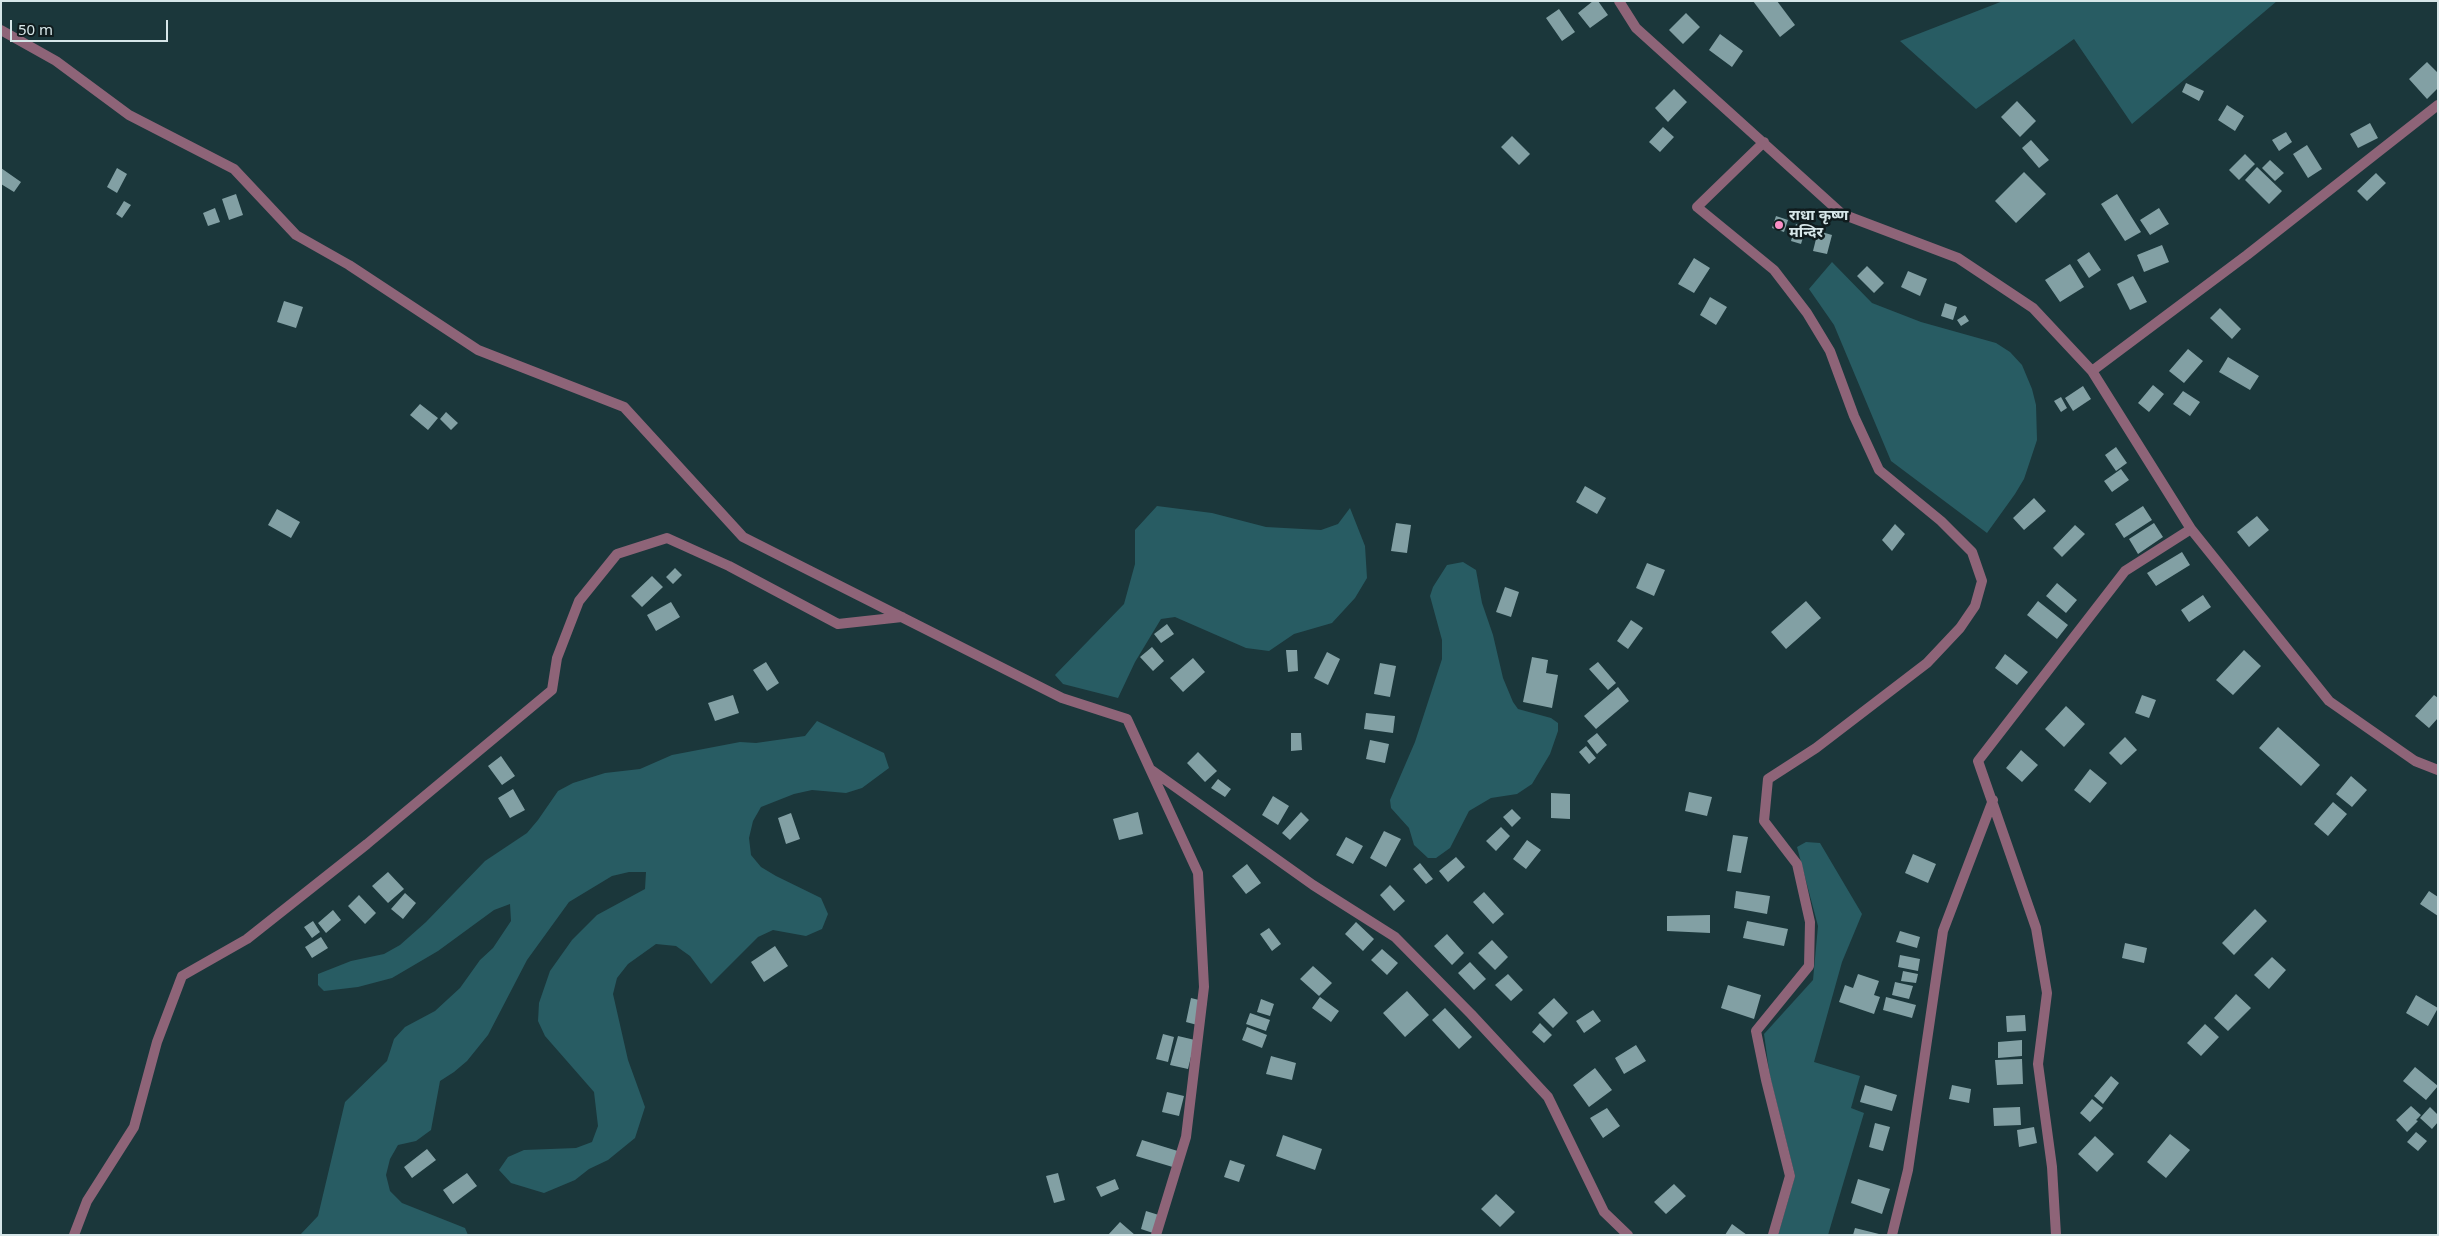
<!DOCTYPE html>
<meta charset="utf-8">
<style>
body{margin:0}
#map{position:relative;width:2439px;height:1236px;overflow:hidden;background:#1b373b;font-family:"Noto Sans",sans-serif}
canvas{display:block}
.frame{position:absolute;inset:0;border:2px solid #d6e6e8;pointer-events:none}
.scale{position:absolute;left:10px;top:20px;width:158px;height:22px;box-sizing:border-box;border:2px solid #d6e6e8;border-top:0;padding-left:6px;font-size:15px;line-height:18px;white-space:nowrap;color:#d6e6e8;-webkit-text-stroke:4px #101c1e;paint-order:stroke}
</style>
<div id="map">
<canvas width="2439" height="1236"></canvas>
<div class="frame"></div>
<div class="scale">50 m</div>
</div>
<script>
const g = document.querySelector('canvas').getContext('2d');
g.lineJoin = 'round';
function paint(path, color) { g.fillStyle = color; g.fill(path, 'evenodd'); }
const toPath = rows => new Path2D(rows.map(r => 'M' + r).join(''));
function trace(path, color, width, dash) { g.strokeStyle = color; g.lineWidth = width; g.lineCap = dash ? 'butt' : 'round'; g.setLineDash(dash || []); g.stroke(path); }
function drawText(font, color, halo, rows, align = 'center') {
  g.font = font + ' "Noto Sans","Noto Sans Devanagari",sans-serif'; g.lineWidth = 5; g.setLineDash([]); g.textBaseline = 'middle'; g.strokeStyle = halo; g.fillStyle = color; for (const [text, x, y, turn = 0] of rows) {
    g.save(); g.translate(x, y); g.rotate((+turn || 0) * Math.PI / 180); g.textAlign = isNaN(turn) ? turn : align; if (halo) g.strokeText(text, 0, 0); g.fillText(text, 0, 0); g.restore();
  }
}
const green = toPath([
 [2003,1,2277,1,2132,124,2074,39,1976,109,1900,41],
 [1832,262,1872,303,1921,322,1996,343,2010,352,2022,365,2032,389,2036,405,2037,440,2024,479,2015,494,1987,533,1891,461,1834,325,1809,289],
 [1157,506,1212,513,1266,527,1321,530,1338,524,1350,508,1365,546,1367,578,1355,598,1332,623,1294,634,1269,651,1246,648,1175,617,1161,619,1135,662,1118,698,1063,684,1055,675,1124,604,1135,564,1135,530],
 [1463,562,1476,570,1482,603,1493,635,1503,678,1513,702,1518,709,1551,718,1558,723,1558,731,1550,754,1532,784,1517,794,1491,798,1469,811,1450,848,1436,858,1428,858,1414,845,1409,828,1391,808,1390,800,1415,742,1442,659,1442,640,1430,596,1433,587,1447,565],
 [817,721,884,753,889,768,862,788,846,793,812,790,794,794,761,807,753,821,749,838,751,855,761,867,776,876,821,898,828,914,822,929,806,936,773,930,758,937,711,984,690,956,676,946,656,944,628,964,617,978,613,994,628,1060,645,1107,635,1138,608,1160,589,1169,575,1180,544,1193,511,1183,499,1170,508,1157,524,1150,576,1148,592,1142,598,1126,594,1092,545,1036,538,1021,539,1003,550,971,572,940,597,915,645,889,646,872,629,872,612,876,569,902,527,960,488,1035,467,1061,454,1072,440,1081,431,1130,416,1141,398,1145,390,1159,386,1175,390,1191,402,1203,465,1228,468,1235,300,1235,318,1216,345,1102,387,1061,394,1039,405,1027,435,1011,460,988,480,960,493,948,511,921,510,904,494,910,438,951,392,978,358,987,324,991,318,985,318,974,351,961,384,954,400,945,426,922,485,861,527,833,538,820,558,791,573,783,605,773,640,769,672,755,740,742,756,743,805,736],
 [1806,842,1820,843,1862,914,1842,962,1814,1062,1860,1076,1851,1108,1864,1113,1828,1235,1778,1235,1795,1176,1770,1077,1764,1034,1813,980,1818,926,1797,847]
]);
const building = toPath([
 [1593,1,1598,1,1608,15,1590,28,1578,13],
 [1753,1,1777,1,1795,25,1780,37],
 [1559,9,1575,32,1562,41,1546,18],
 [1686,13,1700,27,1683,44,1669,30],
 [1720,34,1743,51,1732,67,1709,50],
 [2427,62,2438,73,2438,88,2427,99,2409,79],
 [2186,83,2204,91,2199,101,2182,92],
 [1674,89,1687,102,1668,122,1655,108],
 [2017,101,2036,121,2020,137,2001,117],
 [2227,105,2244,116,2235,131,2218,120],
 [2370,123,2378,138,2358,148,2350,134],
 [1663,127,1674,137,1660,152,1649,142],
 [2286,132,2292,142,2279,151,2272,140],
 [1512,136,1530,154,1519,165,1501,147],
 [2031,140,2049,160,2039,168,2022,148],
 [2307,145,2322,169,2308,178,2293,154],
 [2245,154,2255,164,2239,180,2229,170],
 [2270,160,2284,173,2275,181,2262,168],
 [2257,167,2282,191,2269,204,2245,180],
 [1,168,21,182,14,192,1,184],
 [117,168,127,174,117,193,107,187],
 [2024,172,2046,194,2016,223,1995,201],
 [2376,173,2386,183,2367,201,2357,191],
 [236,194,243,215,229,220,222,199],
 [2117,194,2141,232,2125,241,2101,204],
 [124,201,131,205,122,218,116,214],
 [215,208,220,222,208,226,203,213],
 [2159,208,2169,224,2150,235,2140,220],
 [1776,216,1788,220,1784,232,1772,228],
 [1796,224,1806,228,1801,244,1791,241],
 [1818,231,1832,235,1827,254,1813,251],
 [2162,245,2169,262,2144,272,2137,255],
 [2089,252,2101,270,2089,278,2077,260],
 [1694,258,1710,268,1694,293,1678,284],
 [2070,264,2084,287,2060,302,2045,280],
 [1867,266,1884,283,1874,293,1857,276],
 [1908,271,1927,279,1920,296,1901,287],
 [2133,276,2147,302,2130,310,2117,284],
 [1710,297,1727,307,1716,325,1700,315],
 [284,301,303,307,296,328,277,322],
 [1945,303,1957,307,1953,320,1941,316],
 [2220,308,2241,329,2232,339,2210,318],
 [1965,315,1969,321,1961,326,1957,320],
 [2188,349,2203,361,2184,383,2169,371],
 [2228,357,2259,376,2250,390,2219,372],
 [2153,385,2164,394,2149,412,2138,403],
 [2083,386,2091,399,2073,411,2065,398],
 [2183,391,2200,402,2190,416,2173,404],
 [2061,397,2067,408,2061,412,2054,401],
 [420,404,438,418,428,430,410,415],
 [446,412,458,423,451,430,440,419],
 [2116,447,2127,463,2116,471,2105,455],
 [2121,469,2129,480,2112,492,2104,481],
 [1585,486,1606,498,1597,514,1576,502],
 [2034,498,2046,511,2024,530,2013,518],
 [2143,506,2152,520,2124,538,2115,524],
 [277,509,300,522,291,538,268,525],
 [2257,516,2269,530,2249,547,2237,532],
 [1396,523,1411,525,1407,553,1391,551],
 [2154,523,2163,537,2138,554,2129,539],
 [1895,524,1905,534,1892,551,1882,540],
 [2075,525,2085,534,2062,557,2053,548],
 [2182,552,2190,565,2156,586,2147,573],
 [1647,563,1665,570,1654,596,1636,588],
 [675,568,682,575,673,584,666,577],
 [652,576,663,587,642,607,631,596],
 [2057,583,2077,600,2066,613,2046,596],
 [1505,587,1519,592,1511,617,1496,612],
 [2203,595,2211,607,2189,622,2181,610],
 [1806,601,1821,618,1786,649,1771,632],
 [2038,601,2068,625,2057,639,2027,615],
 [671,602,680,617,656,631,647,615],
 [1631,620,1643,628,1628,649,1617,641],
 [1167,624,1174,634,1161,643,1154,634],
 [1152,647,1164,661,1153,671,1140,657],
 [1286,650,1297,650,1298,671,1288,672],
 [2244,650,2261,666,2233,695,2216,680],
 [1327,652,1340,659,1328,685,1314,678],
 [2005,654,2028,672,2017,685,1995,668],
 [1532,657,1548,660,1546,673,1558,675,1552,708,1523,702],
 [1193,658,1205,672,1183,692,1170,678],
 [766,662,779,683,767,691,753,670],
 [1598,662,1616,683,1608,690,1589,669],
 [1380,663,1396,666,1390,697,1374,694],
 [1618,687,1629,701,1596,729,1584,716],
 [733,695,739,713,715,721,708,703],
 [2142,695,2156,700,2149,718,2135,713],
 [2434,695,2438,698,2438,718,2429,728,2415,716],
 [2066,706,2085,724,2064,747,2045,729],
 [1366,713,1395,716,1393,733,1364,729],
 [2278,727,2320,765,2301,786,2259,748],
 [1291,733,1301,733,1302,750,1291,751],
 [1597,733,1607,745,1597,754,1587,741],
 [2125,737,2137,750,2121,765,2109,753],
 [1370,740,1389,744,1385,763,1366,759],
 [1586,746,1596,758,1589,764,1579,752],
 [2021,750,2038,765,2022,782,2006,768],
 [1198,752,1217,771,1205,782,1187,763],
 [501,756,515,776,502,785,488,766],
 [2090,769,2107,783,2090,803,2074,790],
 [2351,776,2367,790,2352,807,2336,794],
 [1218,779,1231,789,1225,797,1211,788],
 [513,789,525,810,510,818,498,798],
 [1689,792,1712,797,1707,816,1685,811],
 [1551,793,1570,794,1570,819,1551,818],
 [1273,796,1289,806,1278,825,1262,815],
 [2333,802,2347,814,2328,836,2314,824],
 [1512,809,1521,818,1512,827,1503,817],
 [1138,812,1143,834,1119,840,1113,819],
 [1301,812,1309,820,1290,840,1282,833],
 [791,813,800,839,786,844,778,818],
 [1501,827,1510,836,1496,851,1486,841],
 [1384,831,1401,839,1386,867,1370,858],
 [1733,835,1748,837,1741,873,1727,871],
 [1346,837,1363,846,1353,864,1336,855],
 [1527,840,1541,850,1526,869,1513,859],
 [1913,854,1936,864,1928,883,1905,873],
 [1456,857,1465,867,1448,882,1439,871],
 [1420,863,1433,879,1426,884,1413,869],
 [1247,864,1261,883,1246,894,1232,876],
 [388,872,404,889,388,903,372,886],
 [1390,885,1405,901,1394,911,1380,895],
 [1736,891,1770,896,1767,914,1734,908],
 [2429,891,2438,897,2438,916,2420,904],
 [1484,892,1504,914,1493,924,1473,902],
 [405,893,416,903,403,919,391,909],
 [359,895,376,913,365,924,348,906],
 [2255,909,2267,921,2234,955,2222,943],
 [333,910,341,920,326,933,318,923],
 [1710,915,1710,933,1667,931,1667,916],
 [313,921,320,932,312,938,304,927],
 [1747,921,1788,929,1784,946,1743,938],
 [1356,922,1374,939,1363,951,1345,934],
 [1269,928,1281,944,1272,951,1260,934],
 [1900,931,1920,937,1917,948,1896,942],
 [1447,934,1464,953,1452,965,1434,946],
 [321,937,328,948,312,958,305,947],
 [1492,940,1508,957,1495,970,1478,953],
 [2125,943,2147,948,2144,963,2122,958],
 [775,946,788,966,764,982,751,962],
 [1382,949,1398,963,1387,975,1371,960],
 [1900,955,1920,959,1918,971,1898,967],
 [2272,957,2286,970,2269,989,2254,975],
 [1470,962,1486,979,1474,990,1458,973],
 [1313,966,1332,983,1319,996,1300,979],
 [1903,971,1918,974,1916,983,1901,981],
 [1508,974,1523,990,1511,1001,1495,985],
 [1858,974,1879,981,1874,995,1880,997,1874,1014,1839,1002,1845,985,1853,988],
 [1895,982,1913,986,1909,999,1892,995],
 [1728,985,1761,995,1754,1019,1721,1008],
 [1407,991,1429,1015,1405,1037,1383,1013],
 [2236,994,2251,1008,2228,1031,2214,1018],
 [2416,995,2438,1008,2428,1026,2406,1013],
 [1320,997,1339,1011,1331,1022,1312,1008],
 [1886,997,1916,1005,1912,1018,1883,1010],
 [1191,998,1207,1002,1201,1026,1186,1022],
 [1554,998,1568,1013,1553,1028,1538,1013],
 [1261,999,1274,1004,1270,1016,1257,1012],
 [1445,1008,1472,1037,1459,1049,1432,1020],
 [1593,1010,1601,1021,1584,1033,1576,1021],
 [1250,1013,1270,1020,1266,1031,1246,1024],
 [2025,1015,2026,1031,2007,1032,2006,1016],
 [1540,1023,1552,1035,1544,1043,1532,1032],
 [2205,1024,2219,1037,2201,1056,2187,1043],
 [1247,1027,1267,1035,1262,1048,1242,1040],
 [1163,1034,1174,1037,1168,1062,1156,1059],
 [1178,1036,1195,1040,1188,1069,1170,1065],
 [2022,1040,2022,1056,1998,1058,1998,1042],
 [1636,1045,1646,1061,1624,1074,1615,1058],
 [1271,1056,1296,1063,1292,1080,1266,1074],
 [2022,1059,2023,1084,1997,1085,1995,1060],
 [2415,1067,2438,1086,2426,1100,2403,1081],
 [1595,1068,1612,1090,1589,1107,1573,1085],
 [2111,1076,2119,1083,2103,1104,2094,1096],
 [1865,1085,1897,1095,1892,1111,1860,1102],
 [1952,1085,1971,1089,1969,1103,1949,1099],
 [1167,1092,1184,1096,1179,1116,1162,1112],
 [2092,1099,2103,1108,2090,1122,2080,1113],
 [2411,1106,2421,1115,2416,1120,2418,1121,2407,1132,2396,1120],
 [2020,1107,2021,1125,1994,1126,1993,1108],
 [2430,1107,2438,1115,2438,1122,2432,1129,2420,1118],
 [1607,1108,1620,1126,1603,1138,1590,1118],
 [1875,1123,1890,1127,1883,1151,1869,1147],
 [2034,1127,2037,1143,2019,1147,2017,1130],
 [2416,1132,2427,1141,2418,1151,2407,1142],
 [2170,1134,2190,1150,2166,1178,2147,1162],
 [1283,1135,1322,1149,1315,1170,1276,1156],
 [2095,1136,2114,1154,2097,1172,2078,1154],
 [1142,1140,1181,1152,1176,1168,1136,1156],
 [427,1149,436,1160,412,1178,404,1167],
 [1230,1160,1245,1165,1239,1182,1224,1177],
 [467,1173,477,1186,453,1204,443,1190],
 [1058,1173,1065,1200,1054,1203,1046,1176],
 [1115,1179,1119,1189,1101,1197,1096,1187],
 [1858,1179,1890,1189,1882,1214,1851,1203],
 [1674,1184,1686,1196,1666,1214,1654,1202],
 [1496,1194,1515,1212,1500,1227,1481,1209],
 [1146,1211,1162,1216,1156,1234,1141,1229],
 [1120,1222,1135,1235,1108,1235],
 [1732,1224,1747,1235,1725,1235],
 [1855,1228,1879,1234,1879,1235,1853,1235]
]);
const street = toPath([
 [1619,1,1636,28,1842,214,1958,258,2033,308,2092,371,2191,529,2329,701,2415,761,2438,770],
 [1,30,56,61,129,115,234,169,296,235,349,265,478,350,624,407,743,537,1062,698,1127,719,1150,769,1313,885,1395,937,1471,1014,1548,1097,1604,1212,1628,1235],
 [1764,142,1697,207,1774,270,1807,313,1830,351,1854,416,1879,470,1941,521,1972,552,1982,581,1975,606,1960,628,1927,663,1816,748,1768,779,1764,821,1797,864,1810,922,1809,966,1756,1031,1766,1080,1790,1176,1773,1235],
 [2092,371,2247,255,2438,105],
 [1150,769,1198,873,1204,987,1186,1137,1156,1235],
 [74,1235,87,1201,134,1127,157,1042,182,976,247,939,367,844,552,690,557,658,579,601,617,554,667,538,729,566,838,624,902,617],
 [1892,1235,1908,1170,1943,931,1993,800],
 [2056,1235,2052,1167,2038,1064,2047,993,2036,928,1978,761,2125,571,2191,529]
]);
const markers = [
 [1779,225,5,"#fa8fc6"]
];
const poiNames = [
 ["राधा कृष्ण",1789,216],
 ["मन्दिर",1789,233]
];
paint(green, '#285c63');
paint(building, '#82a0a4');
trace(street, '#8e6478', 10);
for (const [x, y, r, color] of markers) { const dot = new Path2D(); dot.arc(x, y, r, 0, 2 * Math.PI); g.fillStyle = color; g.fill(dot); trace(dot, '#101c1e', 2); }
drawText('bold 15px', '#d6e6e8', '#101c1e', poiNames, 'left');
</script>
